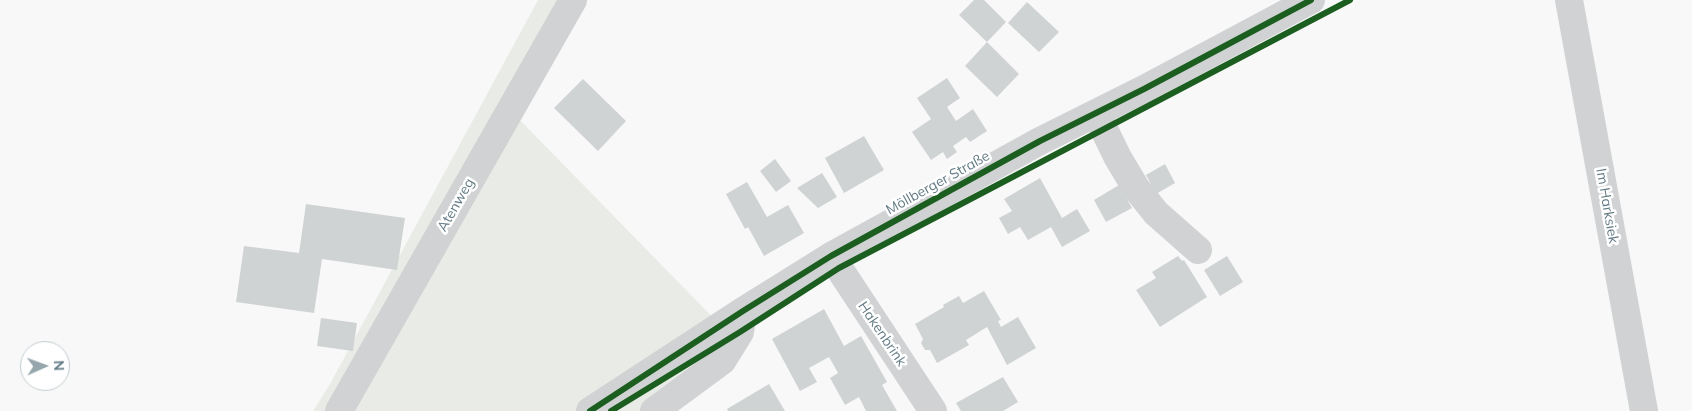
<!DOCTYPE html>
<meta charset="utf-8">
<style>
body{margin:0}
#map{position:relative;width:1692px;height:411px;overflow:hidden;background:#f8f8f8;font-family:Mulish,sans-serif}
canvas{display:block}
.north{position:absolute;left:20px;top:341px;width:50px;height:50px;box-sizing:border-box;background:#fff;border:1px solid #c0cace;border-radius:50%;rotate:88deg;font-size:14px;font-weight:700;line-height:20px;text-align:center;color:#627a84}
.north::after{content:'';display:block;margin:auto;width:18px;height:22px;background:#96a6ad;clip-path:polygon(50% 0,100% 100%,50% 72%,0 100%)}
</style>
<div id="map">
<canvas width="1692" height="411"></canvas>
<div class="north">N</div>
</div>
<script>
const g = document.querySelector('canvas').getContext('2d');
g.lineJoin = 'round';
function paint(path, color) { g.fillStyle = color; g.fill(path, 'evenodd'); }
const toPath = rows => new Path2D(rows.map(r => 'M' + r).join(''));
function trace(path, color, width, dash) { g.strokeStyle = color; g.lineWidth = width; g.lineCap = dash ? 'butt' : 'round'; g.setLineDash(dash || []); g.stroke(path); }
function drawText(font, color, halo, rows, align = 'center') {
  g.font = font + ' Mulish,sans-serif'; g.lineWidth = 5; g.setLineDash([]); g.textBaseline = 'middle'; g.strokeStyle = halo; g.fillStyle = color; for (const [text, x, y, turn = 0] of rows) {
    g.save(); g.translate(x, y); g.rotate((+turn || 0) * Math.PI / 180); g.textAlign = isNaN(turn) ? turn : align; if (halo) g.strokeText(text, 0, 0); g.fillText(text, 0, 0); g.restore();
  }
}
const green = toPath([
 [538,0,578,0,514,114,732,337,659,411,313,411,330,384]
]);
const building = toPath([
 [974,0,984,0,1006,22,987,42,959,15],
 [1027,2,1059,32,1039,52,1008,23],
 [987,42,1019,74,997,97,965,66],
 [947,78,960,98,947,107,956,121,973,109,987,131,970,142,966,137,953,146,957,152,947,159,943,152,931,160,912,132,931,119,917,98],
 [583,79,626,121,598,151,554,108],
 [864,136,884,170,844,193,825,158],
 [775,159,791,181,776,192,760,171],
 [1165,164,1175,183,1156,194,1146,175],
 [822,173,837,197,818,208,797,188],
 [1040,178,1062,218,1077,209,1090,231,1062,247,1051,227,1028,240,1020,227,1008,234,999,218,1012,211,1004,199],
 [747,182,767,217,788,205,804,233,764,256,748,227,745,229,726,194],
 [1119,185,1132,208,1106,222,1094,200],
 [306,204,405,218,397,270,322,259,314,313,236,302,244,246,299,253],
 [1178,256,1182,261,1184,260,1207,297,1160,327,1136,290,1156,278,1152,272],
 [1227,256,1243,282,1220,296,1204,270],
 [984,291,1001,320,998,321,1001,327,1018,317,1036,348,1007,365,987,327,966,340,969,345,937,363,930,350,925,350,921,343,923,339,915,324,944,307,943,305,959,296,963,303],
 [824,309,844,346,861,336,887,382,882,385,897,411,866,411,859,397,845,405,830,378,838,373,829,357,809,368,817,382,800,391,772,339],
 [321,318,357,323,353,351,317,346],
 [1003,377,1018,402,1003,411,961,411,956,403],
 [769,384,785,411,728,411,727,409]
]);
const minor = toPath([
 [1569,0,1644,411],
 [1096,113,1118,158,1136,188,1156,213,1198,250],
 [831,256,933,411],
 [339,411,573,0],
 [590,411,743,311,831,256,1040,141,1144,89,1311,0],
 [654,411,722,361,740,332,743,311]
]);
const cycleway = toPath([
 [590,411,743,311,831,256,1040,141,1144,89,1311,0],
 [611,411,740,332,839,268,1350,0]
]);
const streetNames = [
 ["Möllberger Straße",938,183,-29],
 ["Atenweg",456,205,-60],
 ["Im Harksiek",1607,206,80],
 ["Hakenbrink",882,334,56]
];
paint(green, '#e9ece6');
paint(building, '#d0d3d3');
trace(minor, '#d1d2d3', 28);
trace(cycleway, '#1b5e20', 6);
drawText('14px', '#627a84', '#fff', streetNames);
</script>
